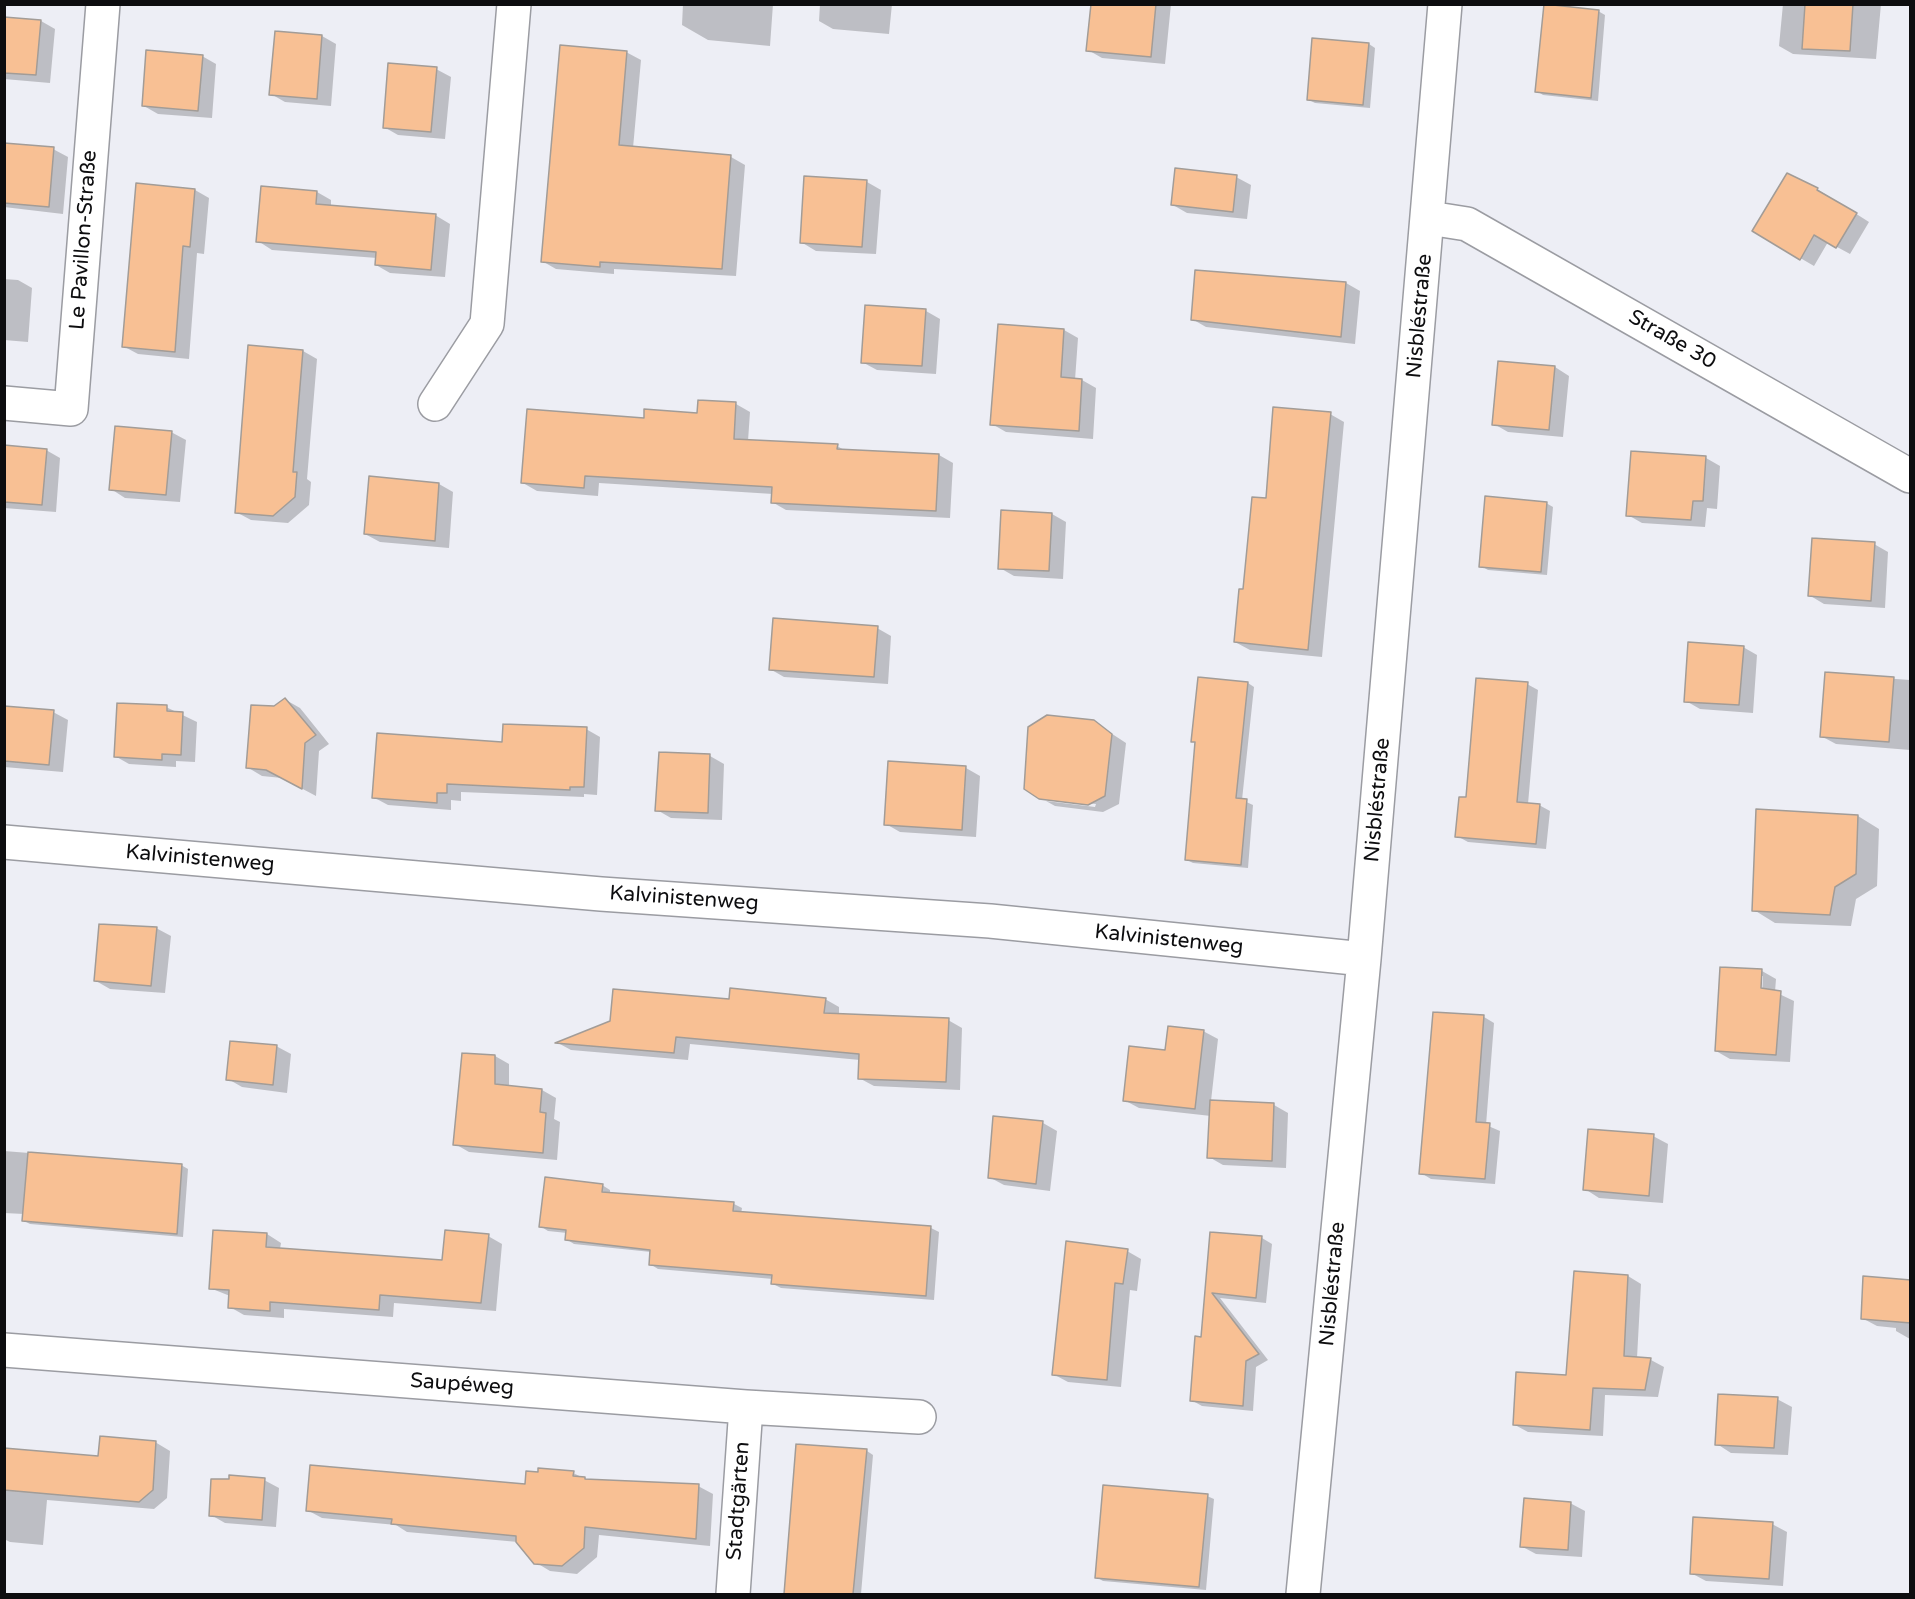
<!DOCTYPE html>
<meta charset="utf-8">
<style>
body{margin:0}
#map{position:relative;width:1915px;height:1599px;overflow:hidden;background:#edeef5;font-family:"Varela Round",sans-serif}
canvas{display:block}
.frame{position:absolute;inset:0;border:6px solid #0d0d0f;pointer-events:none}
</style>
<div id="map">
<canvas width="1915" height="1599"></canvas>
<div class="frame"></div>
</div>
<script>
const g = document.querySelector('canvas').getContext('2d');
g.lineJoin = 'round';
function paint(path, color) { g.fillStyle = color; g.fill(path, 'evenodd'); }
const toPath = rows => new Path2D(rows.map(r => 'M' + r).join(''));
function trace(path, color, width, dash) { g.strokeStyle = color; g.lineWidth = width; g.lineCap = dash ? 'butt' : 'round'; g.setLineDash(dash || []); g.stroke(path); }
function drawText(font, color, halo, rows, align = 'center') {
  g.font = font + ' "Varela Round",sans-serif'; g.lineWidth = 4.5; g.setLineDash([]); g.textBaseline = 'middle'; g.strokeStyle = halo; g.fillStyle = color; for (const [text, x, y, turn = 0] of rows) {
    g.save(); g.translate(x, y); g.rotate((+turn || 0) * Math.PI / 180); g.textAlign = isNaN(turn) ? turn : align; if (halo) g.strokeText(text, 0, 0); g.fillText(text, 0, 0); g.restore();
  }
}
const shadow = toPath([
 [7,4,31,4,31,6],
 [683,4,773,4,770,46,708,40,682,25],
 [820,4,892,4,889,34,833,29,819,21],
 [1092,4,1171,4,1165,64,1102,58,1088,50],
 [1783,4,1881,4,1876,59,1793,54,1779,46],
 [1598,11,1605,15,1598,101,1543,95,1537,91],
 [4,18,41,21,55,29,50,83,4,79],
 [322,36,336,44,331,106,285,102,271,94],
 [1369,44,1375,48,1370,108,1315,103,1309,100],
 [626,52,641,60,633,148,731,157,745,165,736,276,614,269,614,274,556,269,542,261],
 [202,56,216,64,212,118,158,114,144,106],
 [436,69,451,77,445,139,398,135,384,127],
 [4,145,53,149,68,157,63,214,4,207],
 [1236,177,1251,185,1247,219,1187,213,1173,205],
 [867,182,881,190,876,254,816,251,801,242],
 [263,188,317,192,331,200,331,207,435,215,450,224,445,277,390,273,376,265,377,258,272,250,258,241],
 [1817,189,1869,222,1850,254,1828,242,1814,266,1754,231],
 [195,190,209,198,204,254,197,253,189,359,138,354,123,346],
 [1197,272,1346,283,1360,291,1355,344,1206,327,1192,319],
 [4,279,18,280,32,288,28,342,4,340],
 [926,311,940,319,936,374,877,370,862,362],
 [1064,330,1078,338,1075,380,1082,380,1096,388,1093,439,1006,432,992,424],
 [303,351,317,359,307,479,311,482,309,505,288,523,251,520,236,512],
 [1555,367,1569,376,1563,437,1508,432,1494,424],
 [736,404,750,412,748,441,837,446,846,451,939,455,953,463,950,518,786,510,772,502,773,494,599,483,598,496,537,491,523,483,645,420,698,414],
 [1330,414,1344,422,1322,657,1250,650,1235,642,1267,500],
 [171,432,186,440,180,502,125,498,111,489],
 [4,447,46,450,60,458,56,512,4,508],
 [1706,458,1720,466,1717,509,1707,508,1705,527,1642,523,1628,515],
 [439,484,453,492,449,548,380,542,365,534],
 [1546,503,1553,507,1547,575,1488,570,1481,566],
 [1003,512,1052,514,1066,522,1063,579,1014,576,1000,568],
 [1874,544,1888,552,1885,608,1824,604,1809,595],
 [877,628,891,636,888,684,784,677,770,669],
 [1743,647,1757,655,1753,713,1700,709,1686,701],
 [1826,674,1910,680,1910,750,1836,744,1821,736],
 [1248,683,1254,687,1242,800,1253,805,1248,868,1193,863,1187,860],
 [1527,684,1538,690,1528,804,1539,805,1550,811,1546,849,1468,842,1457,836,1467,799],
 [286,700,300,708,329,744,319,751,316,796,282,778,262,776,247,767,274,708],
 [166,707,197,722,195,762,176,761,176,767,129,764,115,756],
 [4,708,53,712,68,720,63,772,4,767],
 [1094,722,1126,743,1119,804,1103,812,1055,806,1046,801,1095,807,1096,804,1040,798],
 [586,729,600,737,597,795,584,794,584,797,461,792,461,801,451,800,451,810,388,805,373,797,504,744],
 [710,756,724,764,722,820,671,818,657,810],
 [966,768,980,776,976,837,900,832,886,824],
 [1858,816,1879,829,1877,886,1856,899,1851,926,1775,923,1754,910],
 [156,928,171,936,165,993,110,989,96,981],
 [1722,969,1762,971,1776,979,1775,992,1794,1001,1790,1062,1730,1059,1716,1051],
 [1760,976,1763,976,1762,996,1759,995],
 [825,999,839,1007,839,1015,948,1020,962,1028,960,1090,874,1086,859,1078,860,1060,690,1044,688,1060,571,1050,558,1043],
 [1434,1013,1484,1017,1494,1023,1486,1125,1500,1131,1495,1184,1431,1179,1421,1173],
 [1203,1031,1218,1039,1211,1101,1274,1105,1288,1113,1286,1168,1223,1165,1209,1157,1211,1116,1139,1108,1124,1100,1167,1051],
 [276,1046,291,1054,287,1093,242,1087,228,1079],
 [495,1056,509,1064,509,1087,542,1090,556,1098,554,1119,560,1122,557,1160,469,1152,455,1144],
 [994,1118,1043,1123,1057,1131,1050,1191,1004,1185,989,1177],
 [1653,1136,1668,1144,1663,1203,1599,1198,1585,1189],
 [4,1151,181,1165,188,1169,183,1237,30,1224,24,1221,24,1214,4,1213],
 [602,1185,610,1190,610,1194,734,1204,742,1208,741,1214,931,1228,939,1232,934,1300,781,1288,773,1284,773,1279,658,1269,650,1264,651,1252,574,1244,566,1239,567,1233,548,1231,540,1226],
 [267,1234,281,1243,280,1249,443,1261,488,1236,502,1244,496,1311,394,1303,393,1317,284,1309,284,1318,244,1315,230,1307,230,1296,210,1288],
 [1212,1234,1262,1238,1272,1244,1266,1303,1220,1298,1268,1360,1256,1367,1253,1411,1202,1406,1191,1400,1203,1339],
 [1127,1251,1141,1259,1137,1291,1130,1290,1121,1387,1068,1382,1053,1374],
 [1628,1276,1641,1284,1637,1358,1651,1360,1664,1367,1658,1397,1605,1395,1603,1436,1528,1432,1515,1425,1567,1377],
 [1910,1281,1910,1339,1896,1331,1896,1328,1877,1326,1862,1318],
 [1777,1399,1792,1407,1788,1455,1731,1453,1717,1444],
 [155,1442,170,1451,167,1498,154,1509,47,1500,43,1545,10,1542,4,1539,4,1449,99,1458],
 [797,1445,867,1451,873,1455,861,1594,786,1594],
 [573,1473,590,1481,698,1486,713,1494,710,1546,599,1535,597,1557,577,1574,550,1571,535,1562,518,1542,407,1532,396,1525,322,1518,307,1510,526,1486],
 [264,1480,279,1488,276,1527,225,1523,211,1515],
 [1207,1496,1214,1499,1206,1590,1103,1581,1096,1577],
 [1570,1503,1585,1511,1582,1557,1536,1554,1521,1546],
 [1772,1524,1787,1532,1783,1586,1706,1581,1691,1573]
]);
const building = toPath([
 [1091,4,1156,4,1151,57,1086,51,1091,4],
 [1544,4,1599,10,1591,98,1535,92,1544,4],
 [1805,4,1853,4,1850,51,1802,49,1805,4],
 [4,17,41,20,36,75,4,73,4,17],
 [275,31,322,35,317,99,269,95,275,31],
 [1312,38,1369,43,1363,105,1307,100,1312,38],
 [560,45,627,51,619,145,731,155,722,269,600,262,600,267,541,262,560,45],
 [146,50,203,55,198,111,142,106,146,50],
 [388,63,437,67,431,132,383,128,388,63],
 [4,143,54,147,49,207,4,203,4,143],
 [1175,168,1237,175,1233,212,1171,205,1175,168],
 [1787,173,1818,188,1817,190,1857,213,1836,248,1814,235,1800,260,1752,231,1787,173],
 [804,176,867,180,862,247,800,243,804,176],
 [136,183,195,189,190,247,183,246,175,352,122,347,136,183],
 [261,186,317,191,316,204,436,214,431,270,375,265,376,252,256,242,261,186],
 [1195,270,1346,282,1341,337,1191,320,1195,270],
 [865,305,926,309,922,366,861,363,865,305],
 [998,324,1064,329,1061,377,1082,379,1079,431,990,425,998,324],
 [248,345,303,350,293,472,297,472,295,497,273,516,235,513,248,345],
 [1498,361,1555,366,1549,430,1492,425,1498,361],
 [698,400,736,402,734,439,838,444,837,449,939,454,936,511,771,503,772,487,585,476,584,488,521,483,527,409,644,418,644,409,697,413,698,400],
 [1273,407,1331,412,1308,650,1234,642,1239,589,1243,589,1252,497,1266,498,1273,407],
 [115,426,172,431,166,495,109,490,115,426],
 [4,445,47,449,42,505,4,502,4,445],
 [1631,451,1706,456,1703,501,1693,501,1691,520,1626,516,1631,451],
 [369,476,439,483,435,541,364,534,369,476],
 [1485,496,1547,502,1541,572,1479,567,1485,496],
 [1001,510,1052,513,1049,571,998,569,1001,510],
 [1812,538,1875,542,1871,601,1808,596,1812,538],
 [773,618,878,626,874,677,769,670,773,618],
 [1688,642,1744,646,1739,705,1684,702,1688,642],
 [1825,672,1894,677,1889,742,1820,737,1825,672],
 [1198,677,1248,682,1236,798,1247,799,1241,865,1185,860,1195,742,1191,742,1198,677],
 [1476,678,1528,682,1517,802,1540,804,1536,844,1455,837,1459,797,1466,797,1476,678],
 [285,698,316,735,305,743,302,789,266,770,246,768,251,705,274,706,285,698],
 [117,703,167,705,167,711,183,712,181,755,162,754,162,760,114,757,117,703],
 [4,706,54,710,49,765,4,761,4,706],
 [1047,715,1094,720,1112,734,1105,796,1088,805,1039,799,1024,789,1028,727,1047,715],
 [503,724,587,727,584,787,570,787,570,790,447,784,447,793,437,793,437,803,372,798,377,733,502,742,503,724],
 [659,752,710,754,708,813,655,811,659,752],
 [888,761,966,766,962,830,884,825,888,761],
 [1756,809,1858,815,1856,874,1835,887,1830,915,1752,911,1756,809],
 [99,924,157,927,151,986,94,981,99,924],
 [1720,967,1762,969,1761,988,1781,991,1776,1055,1715,1051,1720,967],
 [730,988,826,998,824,1013,949,1018,946,1082,858,1079,859,1054,676,1037,674,1053,555,1043,610,1021,613,989,729,999,730,988],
 [1433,1012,1484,1015,1476,1122,1490,1123,1485,1179,1419,1174,1433,1012],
 [1168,1026,1204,1030,1195,1109,1123,1101,1129,1046,1165,1050,1168,1026],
 [230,1041,277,1045,273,1085,226,1080,230,1041],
 [462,1053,495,1055,495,1084,542,1089,540,1112,546,1113,543,1153,453,1145,462,1053],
 [1210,1100,1274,1103,1272,1161,1207,1158,1210,1100],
 [993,1116,1043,1121,1036,1184,988,1178,993,1116],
 [1588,1129,1654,1134,1649,1196,1583,1190,1588,1129],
 [28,1152,182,1164,177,1234,22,1221,28,1152],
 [545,1177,603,1184,602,1192,734,1202,733,1211,931,1226,926,1296,771,1284,772,1275,649,1265,650,1250,565,1240,566,1230,539,1227,545,1177],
 [213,1230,267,1233,266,1247,442,1260,445,1230,489,1234,481,1303,380,1295,379,1310,270,1302,270,1311,228,1308,229,1290,209,1289,213,1230],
 [1210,1232,1262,1236,1256,1298,1212,1293,1259,1354,1246,1361,1243,1406,1190,1401,1195,1336,1201,1337,1210,1232],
 [1066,1241,1128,1249,1123,1284,1115,1283,1107,1380,1052,1375,1066,1241],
 [1574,1271,1628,1275,1624,1356,1651,1358,1645,1390,1593,1388,1590,1430,1513,1425,1516,1372,1566,1375,1574,1271],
 [1863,1276,1911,1280,1911,1323,1861,1319,1863,1276],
 [1718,1394,1778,1397,1774,1448,1715,1445,1718,1394],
 [100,1436,156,1441,153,1490,139,1502,4,1490,4,1448,98,1456,100,1436],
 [796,1444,867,1449,853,1594,784,1594,796,1444],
 [310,1465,525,1484,526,1471,538,1472,538,1468,574,1471,573,1476,585,1477,585,1479,699,1484,696,1539,585,1527,584,1548,562,1566,534,1564,516,1542,516,1536,391,1524,392,1519,306,1511,310,1465],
 [229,1475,265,1478,262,1520,209,1516,211,1479,229,1479,229,1475],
 [1103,1485,1208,1494,1199,1587,1095,1578,1103,1485],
 [1524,1498,1571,1502,1568,1550,1520,1547,1524,1498],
 [1693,1517,1773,1522,1769,1579,1690,1574,1693,1517]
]);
const minor = toPath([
 [1429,218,1467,224,1910,476],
 [4,403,71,409,103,4],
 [435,404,487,324,514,4],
 [4,842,601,894,990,921,1364,959],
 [4,1350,746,1407,919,1417],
 [733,1594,746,1407],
 [1303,1594,1364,959,1445,4]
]);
const streetNames = [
 ["Le Pavillon-Straße",84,240,-86],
 ["Nisbléstraße",1420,316,-85],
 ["Straße 30",1672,340,30],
 ["Nisbléstraße",1378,800,-85],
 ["Kalvinistenweg",200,859,5],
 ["Kalvinistenweg",684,899,4],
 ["Kalvinistenweg",1169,940,6],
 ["Nisbléstraße",1333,1284,-85],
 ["Saupéweg",462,1385,4],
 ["Stadtgärten",739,1501,-86]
];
paint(shadow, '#0003');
paint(building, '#f8c094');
trace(building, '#a29c97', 1.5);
trace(minor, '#9b9ca2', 36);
trace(minor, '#fff', 33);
drawText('21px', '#0d0d0f', '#fff', streetNames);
</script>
